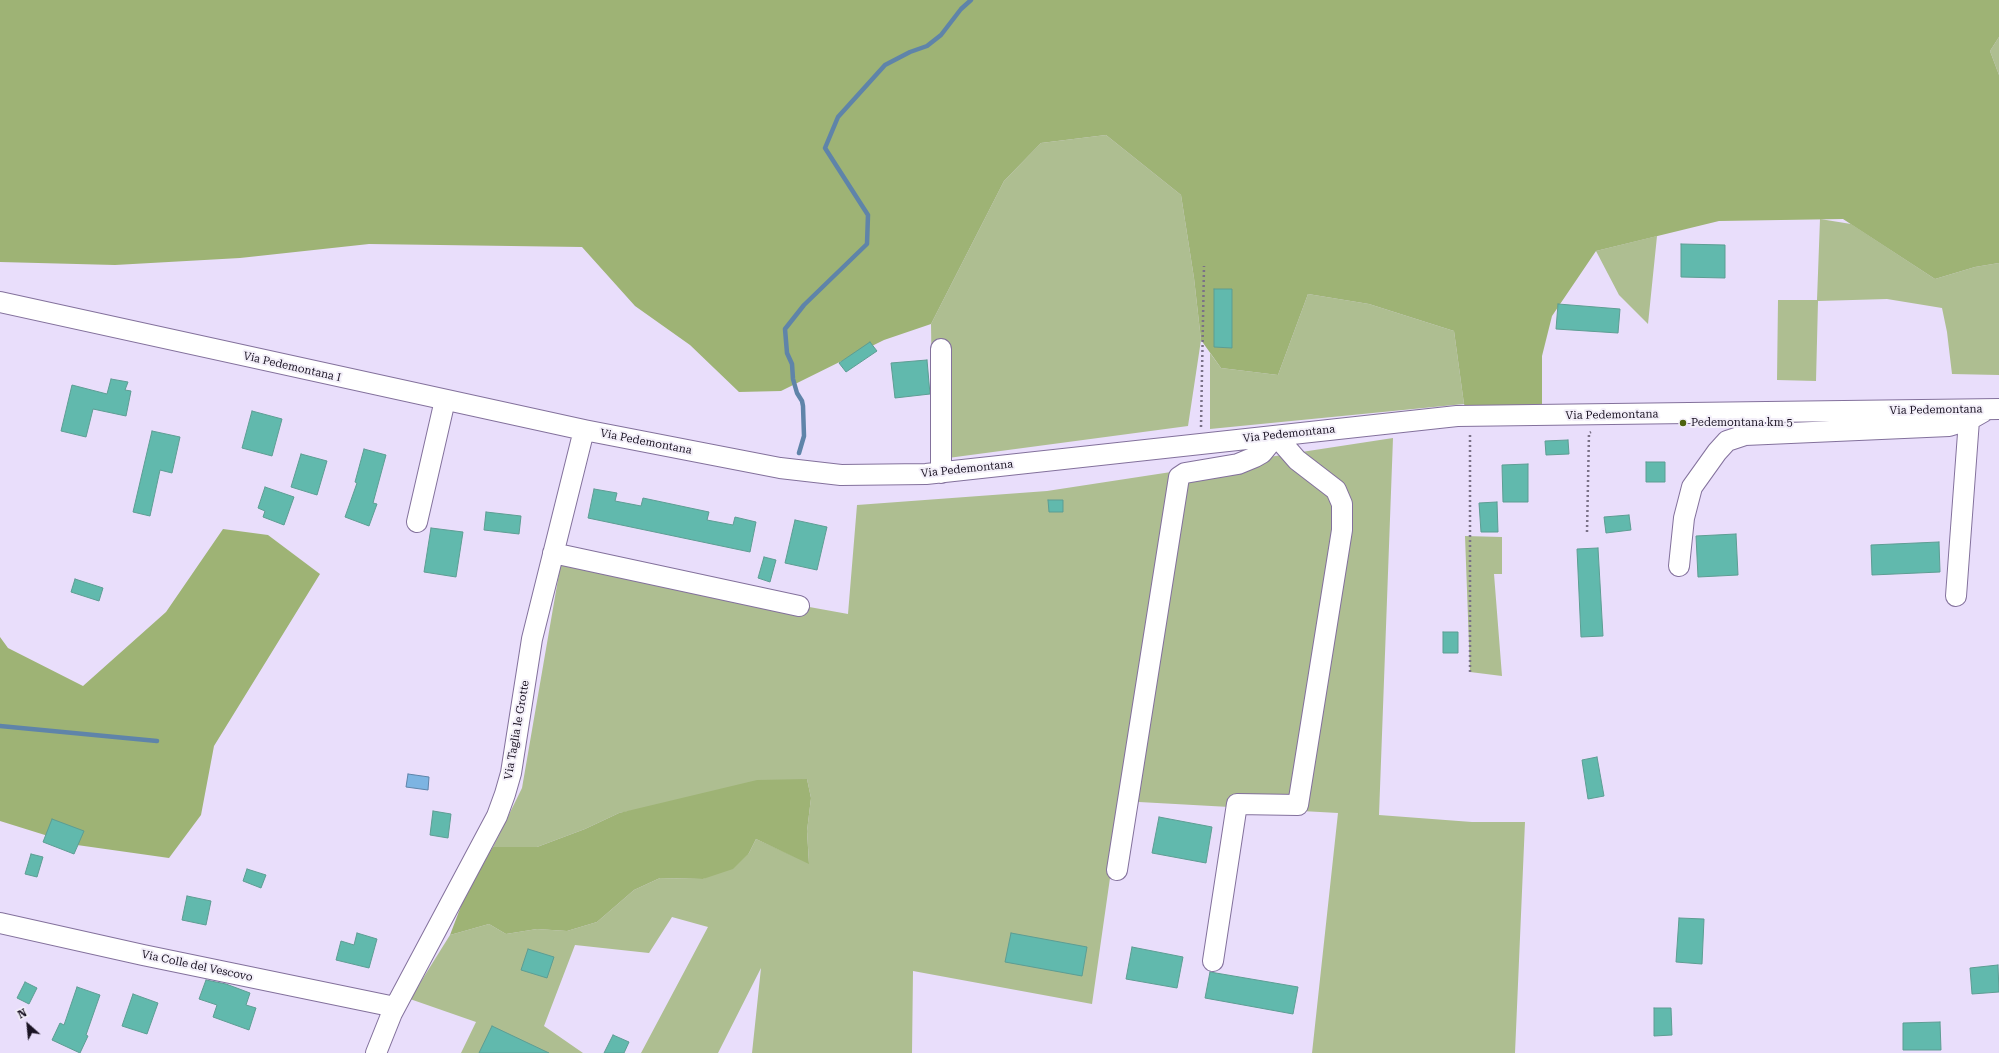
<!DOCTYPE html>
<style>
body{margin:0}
#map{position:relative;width:1999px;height:1053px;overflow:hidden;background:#e9defb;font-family:"Roboto Serif",serif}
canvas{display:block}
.north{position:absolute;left:8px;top:1005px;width:40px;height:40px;-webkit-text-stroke:3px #f3eff9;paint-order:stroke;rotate:333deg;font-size:11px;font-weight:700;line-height:16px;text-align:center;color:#1a1323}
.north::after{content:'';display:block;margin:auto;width:14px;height:18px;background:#1a1323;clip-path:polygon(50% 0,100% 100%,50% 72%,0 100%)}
</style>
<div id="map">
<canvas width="1999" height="1053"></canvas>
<div class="north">N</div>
</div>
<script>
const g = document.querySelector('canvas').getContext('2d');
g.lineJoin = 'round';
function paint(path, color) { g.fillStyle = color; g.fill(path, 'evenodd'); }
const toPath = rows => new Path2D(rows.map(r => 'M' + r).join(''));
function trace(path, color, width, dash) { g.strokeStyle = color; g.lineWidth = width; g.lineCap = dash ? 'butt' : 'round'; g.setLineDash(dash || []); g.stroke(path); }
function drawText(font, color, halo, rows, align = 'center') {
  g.font = font + ' "Roboto Serif",serif'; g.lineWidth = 4; g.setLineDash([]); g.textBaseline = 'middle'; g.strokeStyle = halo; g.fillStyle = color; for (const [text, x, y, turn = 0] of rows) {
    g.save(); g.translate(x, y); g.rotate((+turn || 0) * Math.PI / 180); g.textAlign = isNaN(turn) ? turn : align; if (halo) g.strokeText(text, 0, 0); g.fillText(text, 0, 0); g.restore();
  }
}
const green = toPath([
 [1999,37,1999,75,1990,51],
 [1106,135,1181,195,1194,278,1201,340,1188,426,933,460,931,324,1004,181,1041,143],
 [1820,219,1851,224,1935,279,1975,267,1999,263,1999,375,1952,374,1947,332,1942,308,1887,299,1818,301,1816,381,1777,380,1778,300,1817,300],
 [1657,236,1648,324,1619,295,1596,251],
 [1308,294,1369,304,1454,331,1464,404,1210,429,1210,353,1221,368,1278,375],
 [1393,438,1379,815,1472,822,1525,822,1515,1053,1312,1053,1338,813,1121,801,1092,1004,913,971,912,1053,752,1053,761,968,718,1053,641,1053,708,927,672,917,649,953,575,945,544,1026,583,1053,461,1053,476,1022,410,999,450,935,489,924,506,934,537,929,567,931,597,922,634,890,660,878,703,879,749,853,756,839,809,863,807,831,811,798,807,779,619,813,585,829,537,847,493,847,522,788,561,562,848,614,857,505,1047,491],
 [1465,536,1502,537,1502,574,1494,574,1502,676,1470,672]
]);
const forest = toPath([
 [0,0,1999,0,1999,37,1990,51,1999,75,1999,263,1975,267,1935,279,1843,219,1719,221,1596,251,1552,316,1542,356,1542,416,1470,416,1464,404,1454,331,1369,304,1308,294,1278,375,1221,368,1201,340,1194,278,1181,195,1106,135,1041,143,1004,181,931,324,884,340,781,391,739,392,690,345,635,306,582,247,369,244,240,258,115,265,0,262],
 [223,529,268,535,320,574,214,746,201,815,169,858,77,845,0,821,0,637,8,648,83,686,166,612],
 [807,779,811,798,807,831,809,864,756,839,749,853,733,869,703,879,660,878,634,890,597,922,567,931,537,929,506,934,489,924,450,935,469,885,493,847,537,847,585,829,619,813,757,780]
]);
const water = toPath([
 [408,774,429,777,428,790,406,787,408,774]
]);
const stream = toPath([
 [799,453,804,436,803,406,802,401,797,393,793,379,792,364,787,353,785,329,804,305,867,244,868,215,825,148,838,117,885,65,910,52,927,46,941,35,961,9,971,0],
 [0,726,157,741]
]);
const building = toPath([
 [1681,244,1725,245,1725,278,1681,277,1681,244],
 [1214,289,1232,289,1232,348,1214,347,1214,289],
 [1558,304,1620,309,1618,333,1556,329,1558,304],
 [870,342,877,351,846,372,839,363,870,342],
 [927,360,930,394,895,398,891,363,927,360],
 [111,379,128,382,125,390,131,391,126,416,93,409,86,437,61,431,72,385,107,394,111,379],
 [252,411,282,419,272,456,242,448,252,411],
 [152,431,180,437,172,473,160,470,150,516,133,512,152,431],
 [1568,440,1569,454,1546,455,1545,441,1568,440],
 [364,449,386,455,373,503,377,504,369,526,345,517,357,483,355,482,364,449],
 [301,454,327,461,317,495,291,487,301,454],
 [1646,462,1665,462,1665,482,1646,482,1646,462],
 [1528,464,1528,502,1503,502,1502,465,1528,464],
 [265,487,294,497,284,525,263,517,265,511,258,508,265,487],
 [594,489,617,493,615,501,641,506,643,498,709,512,707,520,733,525,735,517,756,522,750,552,588,518,594,489],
 [1048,500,1063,500,1063,512,1049,512,1048,500],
 [1497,502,1498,532,1481,532,1479,503,1497,502],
 [486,512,521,516,519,534,484,530,486,512],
 [1629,515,1631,530,1606,533,1604,517,1629,515],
 [795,520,827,527,817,570,785,563,795,520],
 [431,528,463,532,456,577,424,572,431,528],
 [1736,534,1738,575,1698,577,1696,536,1736,534],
 [1939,542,1940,572,1872,575,1871,545,1939,542],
 [1598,548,1603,636,1581,637,1577,549,1598,548],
 [764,557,776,560,770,582,758,578,764,557],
 [75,579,103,588,99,601,71,592,75,579],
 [1443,632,1458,632,1458,653,1443,653,1443,632],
 [1597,757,1604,796,1588,799,1582,760,1597,757],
 [433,811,451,814,448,838,430,835,433,811],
 [1159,817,1212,827,1206,863,1152,853,1159,817],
 [52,819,84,831,74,854,43,842,52,819],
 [31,854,43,857,37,877,25,874,31,854],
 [247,869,266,875,261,888,243,881,247,869],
 [187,896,211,901,206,925,182,920,187,896],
 [1679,918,1704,919,1702,964,1676,962,1679,918],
 [357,933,377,939,369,968,336,960,341,941,354,945,357,933],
 [1011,933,1087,947,1082,976,1005,962,1011,933],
 [1132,947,1183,957,1177,988,1126,979,1132,947],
 [528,949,554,957,547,978,521,970,528,949],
 [1998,965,1999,992,1972,994,1970,968,1998,965],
 [1210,972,1298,987,1293,1014,1205,998,1210,972],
 [206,980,226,984,250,993,246,1005,256,1008,249,1030,213,1017,217,1005,199,999,206,980],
 [25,982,37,988,29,1004,17,998,25,982],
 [77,987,100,995,86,1035,88,1036,80,1053,52,1040,60,1023,64,1025,77,987],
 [133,994,158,1003,147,1034,122,1026,133,994],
 [1654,1008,1671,1008,1672,1035,1654,1036,1654,1008],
 [1940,1022,1941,1050,1903,1050,1903,1023,1940,1022],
 [492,1026,549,1053,479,1053,492,1026],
 [613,1035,629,1042,624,1053,604,1053,613,1035]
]);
const path = toPath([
 [1201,427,1204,266],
 [1587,532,1589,433,1591,432],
 [1470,672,1470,433]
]);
const minor = toPath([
 [0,302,584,430,780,468,841,475,926,474,1457,416,1999,409],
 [941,473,941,349],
 [417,522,445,400],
 [553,553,799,606],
 [1679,566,1684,518,1692,487,1717,452,1727,441,1745,435,1949,426,1969,420,1983,412],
 [1956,596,1969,420],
 [1117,870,1179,477,1185,473,1238,464,1255,457,1262,453,1276,436,1297,460,1336,490,1342,504,1342,530,1298,805,1237,804,1213,961],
 [0,923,143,955,395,1007],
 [376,1053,392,1013,497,816,505,794,511,773,532,639,584,430]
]);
const markers = [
 [1683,423,4,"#4d620e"]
];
const streetNames = [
 ["Via Pedemontana I",292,367,13],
 ["Via Pedemontana",1936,410,-1],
 ["Via Pedemontana",1612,415,-1],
 ["Via Pedemontana",1289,434,-6],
 ["Via Pedemontana",646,442,11],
 ["Via Pedemontana",967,469,-6],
 ["Via Taglia le Grotte",517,730,-80],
 ["Via Colle del Vescovo",197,966,12]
];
const poiNames = [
 ["Pedemontana km 5",1691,423]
];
paint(green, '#aebe91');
paint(forest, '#9eb375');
paint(water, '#7db4e2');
trace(water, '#5f84a9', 1);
trace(stream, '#5f84a9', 4.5);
paint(building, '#61b9ad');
trace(building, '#5d9d93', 1);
trace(minor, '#83719c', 22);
trace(path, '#7a7187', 2.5, [2, 3]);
trace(minor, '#fff', 20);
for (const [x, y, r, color] of markers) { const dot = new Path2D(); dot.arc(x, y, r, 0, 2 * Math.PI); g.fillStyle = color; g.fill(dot); trace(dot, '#f3eff9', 1.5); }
drawText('11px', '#1a1323', '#f3eff9', streetNames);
drawText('11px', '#1a1323', '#f3eff9', poiNames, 'left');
</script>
